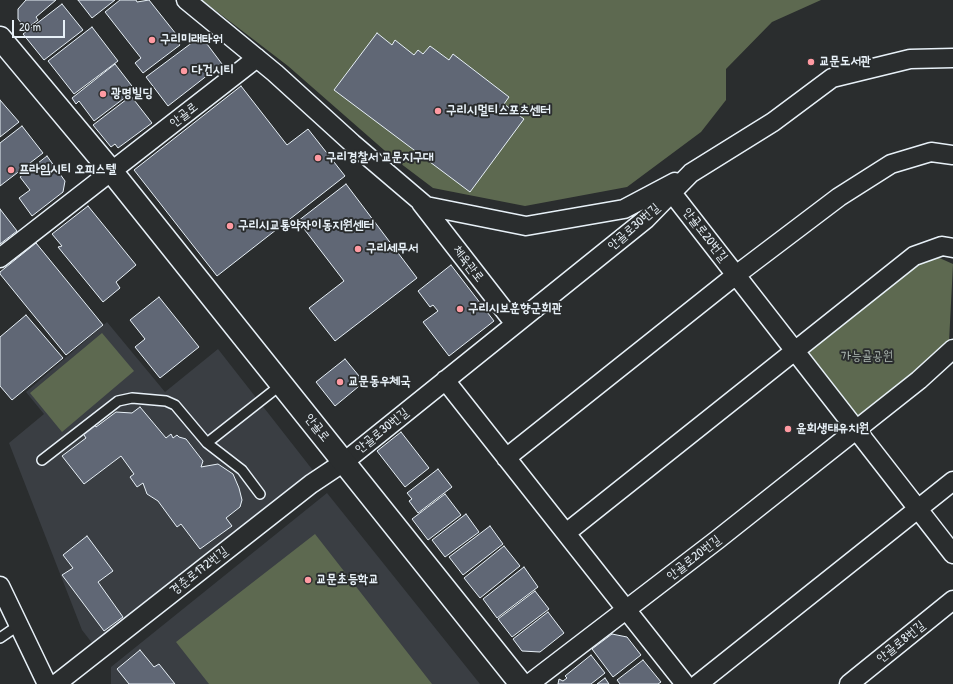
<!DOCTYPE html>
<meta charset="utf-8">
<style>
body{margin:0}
#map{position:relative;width:953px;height:684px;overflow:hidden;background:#2a2d2e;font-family:"Patrick Hand",sans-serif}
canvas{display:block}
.scale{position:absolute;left:12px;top:20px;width:53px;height:18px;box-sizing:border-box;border:2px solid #e8f1f8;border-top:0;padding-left:5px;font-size:12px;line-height:14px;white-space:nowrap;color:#e8f1f8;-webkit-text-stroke:3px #2a2d2e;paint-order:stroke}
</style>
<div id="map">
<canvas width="953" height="684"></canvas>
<div class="scale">20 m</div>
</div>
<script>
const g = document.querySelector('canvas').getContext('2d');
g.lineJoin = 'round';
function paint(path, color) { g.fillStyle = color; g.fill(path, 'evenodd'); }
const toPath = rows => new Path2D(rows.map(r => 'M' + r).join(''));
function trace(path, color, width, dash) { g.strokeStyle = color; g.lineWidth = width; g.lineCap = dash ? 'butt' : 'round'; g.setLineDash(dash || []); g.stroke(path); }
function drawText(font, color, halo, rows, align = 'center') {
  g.font = font + ' "Patrick Hand","Poor Story",sans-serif'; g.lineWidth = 4; g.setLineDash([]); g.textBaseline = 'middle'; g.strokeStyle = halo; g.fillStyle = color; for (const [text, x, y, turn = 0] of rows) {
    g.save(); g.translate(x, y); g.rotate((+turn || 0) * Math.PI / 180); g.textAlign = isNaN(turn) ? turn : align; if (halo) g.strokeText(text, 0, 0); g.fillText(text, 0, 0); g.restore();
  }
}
const built = toPath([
 [107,322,165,392,218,349,315,473,96,648,82,630,9,443,44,414,26,392],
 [327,493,480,684,111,684,111,667]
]);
const green = toPath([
 [202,0,821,0,772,22,726,69,726,100,701,132,627,187,525,206,433,188,392,157,288,66],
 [935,256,953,264,949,342,859,420,806,350,912,268],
 [102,333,134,371,62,432,30,393],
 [315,534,432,684,209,684,176,642]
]);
const building = toPath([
 [26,0,56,0,36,17,38,20,26,29,18,19,18,9,26,0],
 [78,0,115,0,92,18,78,0],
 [120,0,136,0,137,2,149,0,176,34,173,36,180,45,143,73,135,63,141,58,105,12,120,0],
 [62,4,83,30,44,60,23,34,62,4],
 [92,27,118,61,74,94,48,61,92,27],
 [377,33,392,45,395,40,414,55,418,50,423,54,430,46,449,60,453,54,509,97,504,104,524,119,470,192,334,90,377,33],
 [201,36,222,64,168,106,146,77,201,36],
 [115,64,135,90,94,121,79,101,76,104,72,98,115,64],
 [241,86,287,145,308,129,345,176,217,276,134,170,241,86],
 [131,96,152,123,118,148,115,144,111,147,93,125,131,96],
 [0,100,19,122,0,137,0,100],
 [22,126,43,153,0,186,0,143,22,126],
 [47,156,65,181,63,192,32,216,19,198,30,190,20,177,47,156],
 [346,184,417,278,335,341,309,308,344,281,298,221,346,184],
 [88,206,136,265,116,282,120,288,103,302,58,247,62,246,52,234,88,206],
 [0,209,17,231,0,244,0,209],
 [36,243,103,325,66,355,0,274,0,272,36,243],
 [451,265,494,321,449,356,423,322,438,311,433,305,430,307,418,291,451,265],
 [159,297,199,347,160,378,135,347,145,339,130,320,159,297],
 [26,315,63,358,12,400,0,386,0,337,26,315],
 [345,359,364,382,335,406,316,382,345,359],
 [140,407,166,438,171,434,173,438,177,435,179,437,186,439,203,461,201,467,218,464,233,474,239,488,242,500,240,507,226,518,232,526,200,549,181,524,177,527,158,501,147,494,143,483,137,487,130,477,134,474,121,456,84,484,62,456,86,438,82,432,94,423,96,427,116,412,132,413,140,407],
 [401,432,429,468,405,487,377,451,401,432],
 [438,469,452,487,418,513,409,501,412,499,407,493,438,469],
 [445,494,461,515,428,540,412,519,445,494],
 [466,514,479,532,445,557,432,540,466,514],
 [490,526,503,544,463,575,449,557,490,526],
 [87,536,113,571,98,582,123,617,104,631,62,575,73,568,63,555,87,536],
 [504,546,520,566,480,598,464,578,504,546],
 [524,567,538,587,497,618,483,599,524,567],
 [535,591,549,609,512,637,498,619,535,591],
 [548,612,564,633,540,652,522,651,513,639,548,612],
 [612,634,627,637,641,655,613,677,592,649,612,634],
 [140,650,154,667,159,664,175,684,129,684,117,669,140,650],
 [591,655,605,673,591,684,558,684,559,679,563,681,567,678,565,676,591,655],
 [643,660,661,682,658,684,620,684,617,680,643,660],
 [605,678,609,684,597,684,605,678]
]);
const lane = toPath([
 [207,443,282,384],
 [42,460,118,401,132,398,166,401,175,405,207,443,242,470,260,494],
 [0,638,19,625]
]);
const street = toPath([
 [186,0,275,73,352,143,426,206,526,226,624,209,675,182],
 [672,193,953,554],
 [421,203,515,324],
 [0,258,257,58],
 [445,380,685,684],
 [506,458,736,275,839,197,891,164,931,152,953,155],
 [566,533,914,256,942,246,953,248],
 [0,586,47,684],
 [56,684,311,484,344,462,646,219,691,173,773,122,832,78,910,59,953,58],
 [529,684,717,540,919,380,953,349],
 [698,684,953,481],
 [849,684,953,600]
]);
const secondary = toPath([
 [0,38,112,172,521,684]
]);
const markers = [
 [152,40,4,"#ff9aa2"],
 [811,62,4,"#ff9aa2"],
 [184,71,4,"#ff9aa2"],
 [103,94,4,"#ff9aa2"],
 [438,111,4,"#ff9aa2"],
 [318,158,4,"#ff9aa2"],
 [11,170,4,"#ff9aa2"],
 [230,226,4,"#ff9aa2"],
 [358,249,4,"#ff9aa2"],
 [460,309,4,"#ff9aa2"],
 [340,382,4,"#ff9aa2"],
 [788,429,4,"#ff9aa2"],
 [308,580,4,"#ff9aa2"]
];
const poiNames = [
 ["구리미래타워",160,40],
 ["교문도서관",819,62],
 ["다건시티",192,71],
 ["광명빌딩",111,94],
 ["구리시멀티스포츠센터",446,111],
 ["구리경찰서 교문지구대",326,158],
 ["프라임시티 오피스텔",19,170],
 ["구리시교통약자이동지원센터",238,226],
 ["구리세무서",366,249],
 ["구리시보훈향군회관",468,309],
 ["교문동우체국",348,382],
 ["윤희생태유치원",796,429],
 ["교문초등학교",316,580]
];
const streetNames = [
 ["안골로",184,115,-38],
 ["안골로30번길",634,227,-41],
 ["안골로20번길",705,235,52],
 ["체육관로",468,264,52],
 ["안골로",317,428,51],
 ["안골로30번길",382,431,-39],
 ["안골로20번길",694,558,-38],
 ["경춘로172번길",199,571,-38],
 ["안골로8번길",901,642,-39]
];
const parkNames = [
 ["가능골공원",867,357]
];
paint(built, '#3a3e43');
paint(green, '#5d6950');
paint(building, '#606775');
trace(building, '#e8f1f8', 1);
trace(lane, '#e8f1f8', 12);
trace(street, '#e8f1f8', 21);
trace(secondary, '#e8f1f8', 25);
trace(lane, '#2a2d2e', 9);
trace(street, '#2a2d2e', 18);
trace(secondary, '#2a2d2e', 22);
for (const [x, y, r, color] of markers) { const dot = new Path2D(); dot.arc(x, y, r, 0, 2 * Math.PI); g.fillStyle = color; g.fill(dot); trace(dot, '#2a2d2e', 1.5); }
drawText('bold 13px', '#e8f1f8', '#2a2d2e', poiNames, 'left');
drawText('13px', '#e8f1f8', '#2a2d2e', streetNames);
drawText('13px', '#b0bbb5', '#2a2d2e', parkNames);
</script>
